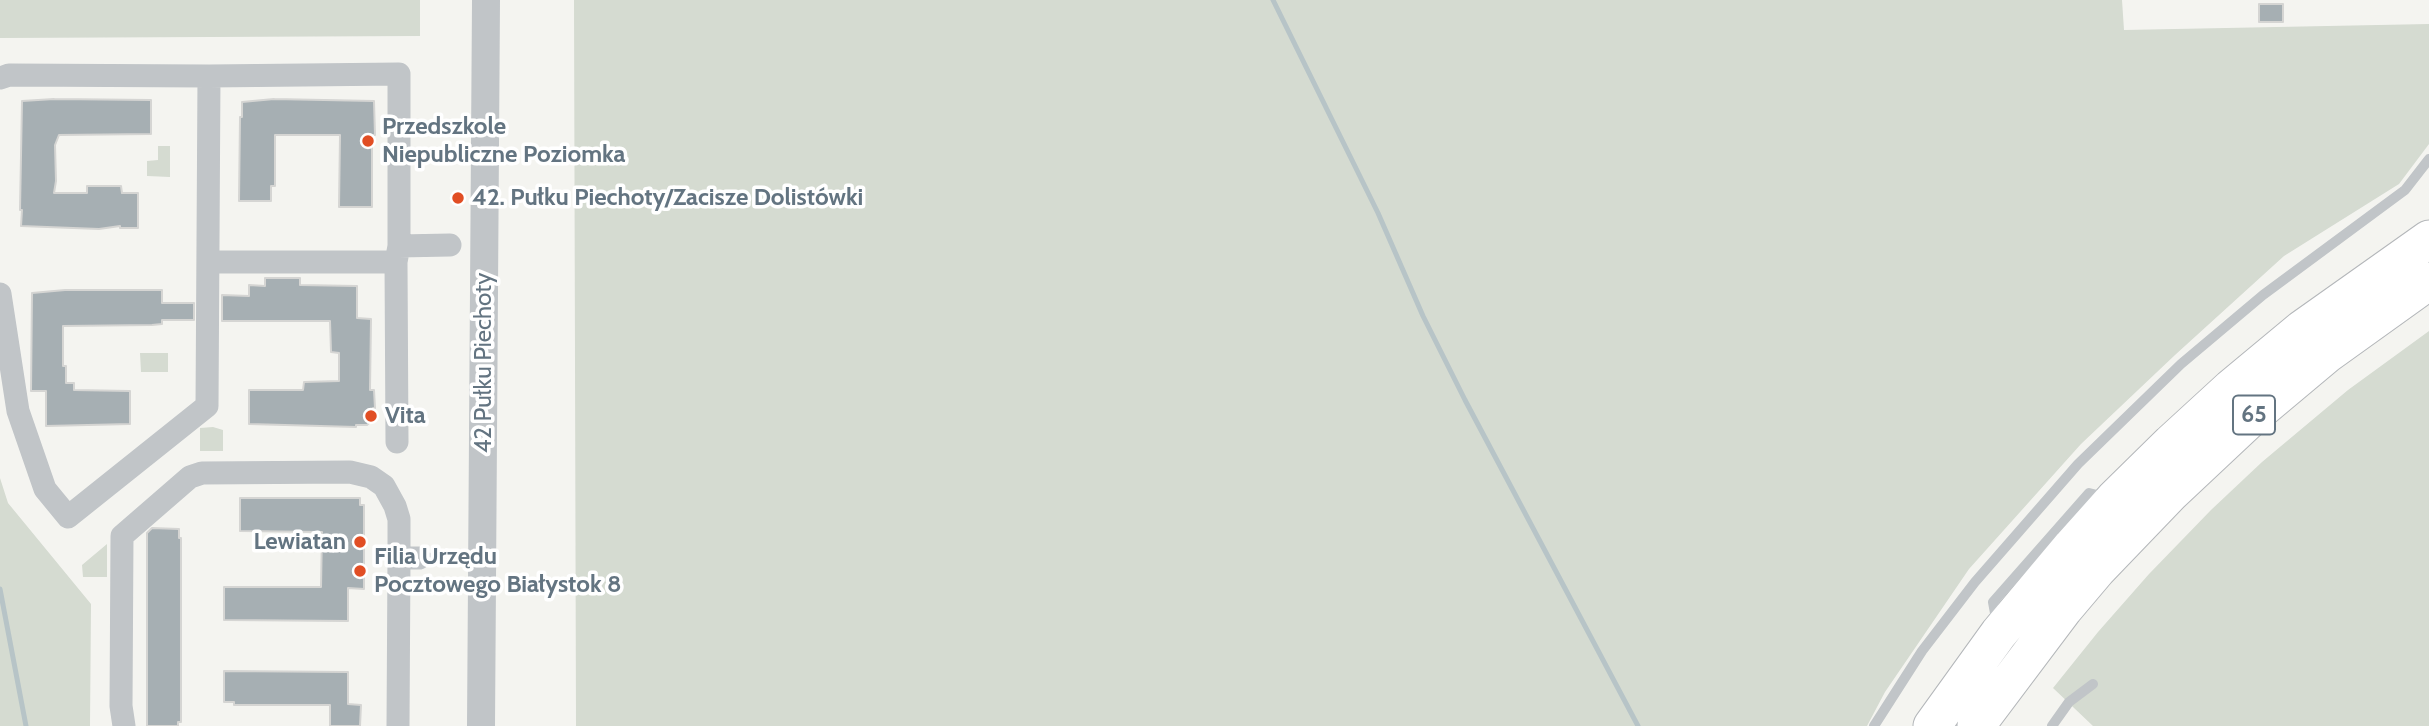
<!DOCTYPE html>
<meta charset="utf-8">
<style>
body{margin:0}
canvas{display:block;background:#f4f4f0}
</style>
<canvas width="2429" height="726"></canvas>
<script>
const g = document.querySelector('canvas').getContext('2d');
g.lineJoin = 'round';
function paint(path, color) { g.fillStyle = color; g.fill(path, 'evenodd'); }
const toPath = rows => new Path2D(rows.map(r => 'M' + r).join(''));
function trace(path, color, width, dash) { g.strokeStyle = color; g.lineWidth = width; g.lineCap = dash ? 'butt' : 'round'; g.setLineDash(dash || []); g.stroke(path); }
function drawText(font, color, halo, rows, align = 'center') {
  g.font = font + ' Cabin,sans-serif'; g.lineWidth = 7; g.setLineDash([]); g.textBaseline = 'middle'; g.strokeStyle = halo; g.fillStyle = color; for (const [text, x, y, turn = 0] of rows) {
    g.save(); g.translate(x, y); g.rotate((+turn || 0) * Math.PI / 180); g.textAlign = isNaN(turn) ? turn : align; if (halo) g.strokeText(text, 0, 0); g.fillText(text, 0, 0); g.restore();
  }
}
const green = toPath([
 [0,0,420,0,420,36,0,38],
 [574,0,2122,0,2124,30,2429,24,2429,144,2399,184,2284,256,2175,355,2081,444,1969,569,1885,692,1867,726,576,726],
 [158,146,170,146,170,177,147,176,147,161,158,160],
 [2429,331,2429,726,2093,726,2053,688,2098,632,2149,574,2211,510,2262,462,2348,390],
 [140,353,168,353,168,372,141,372],
 [213,427,223,430,223,451,200,451,200,428],
 [0,478,8,503,91,604,90,726,0,726],
 [107,544,107,577,83,577,82,565]
]);
const stream = toPath([
 [1273,0,1378,213,1423,316,1465,400,1638,726],
 [0,589,26,726]
]);
const building = toPath([
 [2259,4,2283,4,2283,22,2259,22,2259,4],
 [54,99,151,100,151,134,59,135,55,145,56,181,54,193,87,193,87,186,121,186,122,193,138,193,138,228,120,228,120,226,99,229,21,226,22,210,20,210,22,101,54,99],
 [274,99,374,101,375,135,372,135,372,207,339,207,340,135,275,135,275,186,271,186,271,201,239,201,240,117,242,117,242,102,274,99],
 [265,278,300,278,300,285,357,286,357,318,371,319,370,390,374,390,375,408,373,408,373,419,367,425,356,425,356,427,249,424,249,390,303,390,304,382,339,381,339,353,331,352,330,321,222,321,222,295,249,296,249,285,265,286,265,278],
 [65,290,162,290,162,303,194,303,194,320,162,320,162,324,152,325,63,326,63,366,66,366,66,383,74,383,74,390,130,391,130,424,46,426,46,391,31,391,32,293,65,290],
 [240,498,360,498,360,505,364,505,364,589,348,588,348,621,224,620,224,587,321,587,322,532,240,531,240,498],
 [152,528,179,529,179,538,181,538,181,722,178,722,178,726,147,726,147,533,152,528],
 [224,671,348,672,348,704,361,705,360,726,330,726,330,705,234,705,234,702,224,702,224,671]
]);
const service = toPath([
 [419,558,482,557],
 [1997,624,1993,602,2089,493,2105,497],
 [1874,726,1922,651,1975,582,2078,464,2181,364,2263,295,2405,190,2429,159],
 [2052,726,2069,702,2093,684]
]);
const minor = toPath([
 [0,78,9,75,209,76,399,74,399,246],
 [209,262,396,262],
 [0,294,18,411,45,489,68,517,207,406,209,76],
 [397,442,396,262,399,246,450,245],
 [124,726,121,706,122,536,190,477,202,473,350,472,371,477,384,486,395,506,399,519,399,558,419,558],
 [398,726,399,558]
]);
const tertiary = toPath([
 [481,726,486,0]
]);
const trunk = toPath([
 [1932,726,1999,633,2072,546,2114,499,2171,443,2231,388,2302,329,2429,239],
 [1976,726,2064,609,2097,570,2171,493,2252,417,2326,355,2429,281]
]);
const markers = [
 [368,141,7,"#e14e24"],
 [458,198,7,"#e14e24"],
 [371,416,7,"#e14e24"],
 [360,542,7,"#e14e24"],
 [360,571,7,"#e14e24"]
];
const shields = [
 [2254,415,42]
];
const shieldNames = [
 ["65",2254,415]
];
const poiNames = [
 ["Przedszkole",382,127],
 ["Niepubliczne Poziomka",382,155],
 ["42. Pułku Piechoty/Zacisze Dolistówki",472,198],
 ["Vita",385,416],
 ["Lewiatan",346,542,"right"],
 ["Filia Urzędu",374,557],
 ["Pocztowego Białystok 8",374,585]
];
const streetNames = [
 ["42 Pułku Piechoty",484,363,-90]
];
paint(green, '#d5dbd1');
trace(stream, '#b7c4c7', 5);
paint(building, '#a6afb3');
trace(building, '#d5d5d3', 2);
trace(trunk, '#b4b7ba', 39);
trace(service, '#c1c5c8', 10);
trace(minor, '#c1c5c8', 23);
trace(tertiary, '#c1c5c8', 28);
trace(trunk, '#fff', 37);
for (const [x, y, r, color] of markers) { const dot = new Path2D(); dot.arc(x, y, r, 0, 2 * Math.PI); g.fillStyle = color; g.fill(dot); trace(dot, '#fff', 2.5); }
for (const [x, y, w] of shields) { const box = new Path2D(); box.roundRect(x - w / 2, y - 19.5, w, 39, 5); g.fillStyle = '#fff'; g.fill(box); trace(box, '#637481', 2); }
drawText('bold 23px', '#637481', null, shieldNames);
drawText('bold 24px', '#637481', '#fff', poiNames, 'left');
drawText('24px', '#637481', '#fff', streetNames);
</script>
